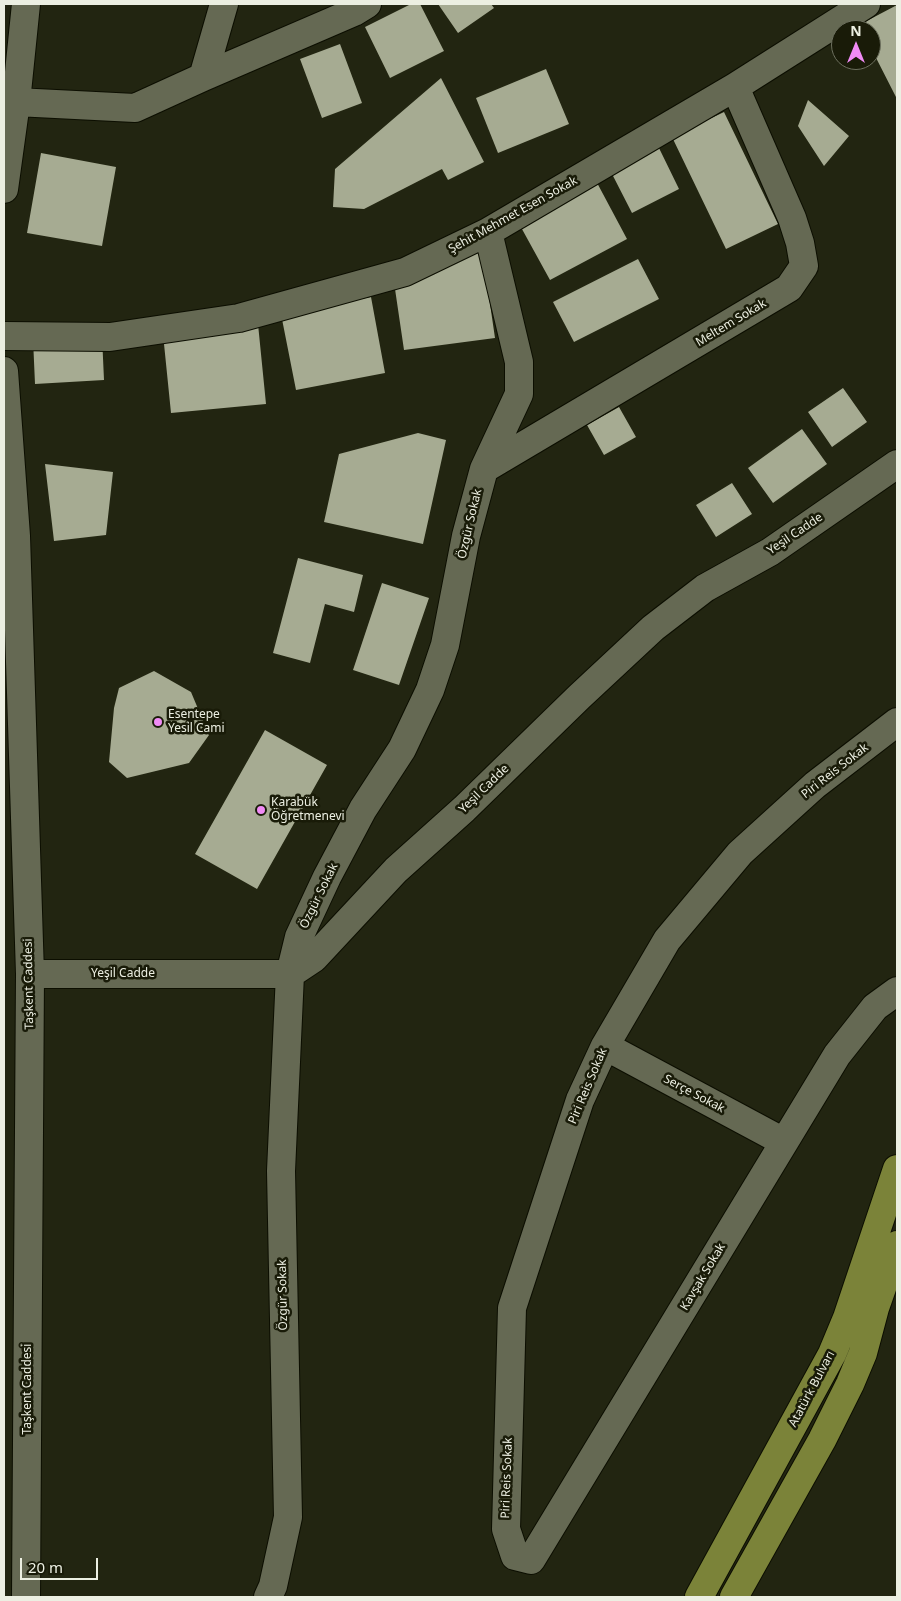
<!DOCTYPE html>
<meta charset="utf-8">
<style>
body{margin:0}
#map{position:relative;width:901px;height:1601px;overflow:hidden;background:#222511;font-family:"Noto Sans",sans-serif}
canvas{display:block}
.frame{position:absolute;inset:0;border:5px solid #ecefe2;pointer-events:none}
.north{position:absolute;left:831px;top:20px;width:50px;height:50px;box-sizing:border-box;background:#191b08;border:1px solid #6d705f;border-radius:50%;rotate:0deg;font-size:14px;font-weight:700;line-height:20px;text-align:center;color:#ecefe2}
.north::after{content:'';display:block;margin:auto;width:18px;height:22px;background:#f08bf5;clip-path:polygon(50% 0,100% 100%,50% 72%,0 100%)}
.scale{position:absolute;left:20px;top:1558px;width:78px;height:22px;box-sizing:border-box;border:2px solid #ecefe2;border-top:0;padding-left:6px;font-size:15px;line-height:18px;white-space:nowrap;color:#ecefe2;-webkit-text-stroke:4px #191b08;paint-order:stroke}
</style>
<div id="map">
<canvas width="901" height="1601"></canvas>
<div class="frame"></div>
<div class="north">N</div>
<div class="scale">20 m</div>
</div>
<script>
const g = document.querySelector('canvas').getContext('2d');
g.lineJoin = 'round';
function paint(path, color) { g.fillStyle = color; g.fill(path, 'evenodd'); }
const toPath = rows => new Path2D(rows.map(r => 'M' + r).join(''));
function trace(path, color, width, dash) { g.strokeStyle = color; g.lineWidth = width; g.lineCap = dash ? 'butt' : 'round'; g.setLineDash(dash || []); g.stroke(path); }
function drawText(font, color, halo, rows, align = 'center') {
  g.font = font + ' "Noto Sans",sans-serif'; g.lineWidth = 5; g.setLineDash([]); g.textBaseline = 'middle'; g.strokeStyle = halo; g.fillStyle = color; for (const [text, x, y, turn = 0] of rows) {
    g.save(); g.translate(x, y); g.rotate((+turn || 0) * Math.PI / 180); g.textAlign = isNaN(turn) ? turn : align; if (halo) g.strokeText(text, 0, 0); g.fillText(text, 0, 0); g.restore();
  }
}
const building = toPath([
 [411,4,420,4,444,51,390,78,365,27],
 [438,4,491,4,494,8,458,33],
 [897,5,897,99,871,48,871,30,862,30,859,25],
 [340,44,362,103,322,118,300,59],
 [546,69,569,124,498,153,476,98],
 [441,78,484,162,448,180,442,169,364,209,333,207,335,169],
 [808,100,849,136,824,166,798,126],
 [724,112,778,224,726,249,672,137],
 [659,148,679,189,632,213,611,172],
 [41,153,116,167,102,246,27,233],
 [595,179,627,239,550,280,517,220],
 [482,249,495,338,404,350,395,289],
 [638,259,659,299,574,342,553,302],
 [371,297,385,373,296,390,281,314],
 [258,324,266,404,171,413,163,334],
 [102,336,104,380,35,384,33,339],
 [843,388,867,422,832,447,808,412],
 [619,407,636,437,604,455,587,425],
 [802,429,827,464,773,503,748,468],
 [418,433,446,440,423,544,324,522,339,454],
 [45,464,113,472,106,535,54,541],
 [732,483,752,514,716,537,696,505],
 [298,558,363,575,354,612,325,604,310,663,273,653],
 [382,583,429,598,399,685,353,670],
 [154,671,191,692,209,735,189,763,127,778,109,762,114,708,119,688],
 [265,730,327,765,257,889,195,854]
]);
const minor = toPath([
 [203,77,224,4],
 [16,102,135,108,203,77,354,12,367,4],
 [4,189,16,102,26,4],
 [4,336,110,337,239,318,405,272,488,232,735,87,866,4],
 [4,371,16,536,30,974,26,1597],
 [484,469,789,288,804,266,800,243,792,218,735,87],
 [897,722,815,785,740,853,667,940,605,1046,580,1100,512,1308,506,1529,515,1556,531,1560,837,1055,875,1007,897,991],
 [30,974,290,974,314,958,396,870,464,809,579,697,653,628,705,588,770,552,897,464],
 [605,1046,784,1142],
 [268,1597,273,1586,288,1517,281,1171,290,974,299,937,327,877,363,809,402,749,430,690,445,645,466,536,484,469,519,394,519,362,488,232]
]);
const major = toPath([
 [699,1597,832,1354,847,1318,897,1169],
 [734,1597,822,1440,850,1384,863,1353,875,1308,897,1245]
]);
const markers = [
 [158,722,5,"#f08bf5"],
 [261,810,5,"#f08bf5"]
];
const streetNames = [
 ["Şehit Mehmet Esen Sokak",513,215,-29],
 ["Meltem Sokak",731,323,-31],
 ["Özgür Sokak",470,524,-77],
 ["Yeşil Cadde",795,534,-34],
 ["Piri Reis Sokak",835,771,-38],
 ["Yeşil Cadde",484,789,-44],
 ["Özgür Sokak",319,896,-64],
 ["Yeşil Cadde",123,974],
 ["Taşkent Caddesi",29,984,-91],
 ["Piri Reis Sokak",588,1086,-67],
 ["Serçe Sokak",694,1094,28],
 ["Kavşak Sokak",703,1277,-59],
 ["Özgür Sokak",283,1295,-91],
 ["Taşkent Caddesi",28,1389,-90],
 ["Atatürk Bulvarı",812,1389,-62],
 ["Piri Reis Sokak",507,1478,-88]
];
const poiNames = [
 ["Esentepe",168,715],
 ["Yesil Cami",168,729],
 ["Karabük",271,803],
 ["Öğretmenevi",271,817]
];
paint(building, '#a6ab92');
trace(minor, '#0c0e00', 30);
trace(major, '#0c0e00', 30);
trace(minor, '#656953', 28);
trace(major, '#7b8339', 28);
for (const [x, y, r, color] of markers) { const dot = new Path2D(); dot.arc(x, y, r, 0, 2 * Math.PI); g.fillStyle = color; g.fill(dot); trace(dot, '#191b08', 2); }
drawText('12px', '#ecefe2', '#191b08', streetNames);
drawText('12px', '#ecefe2', '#191b08', poiNames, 'left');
</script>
